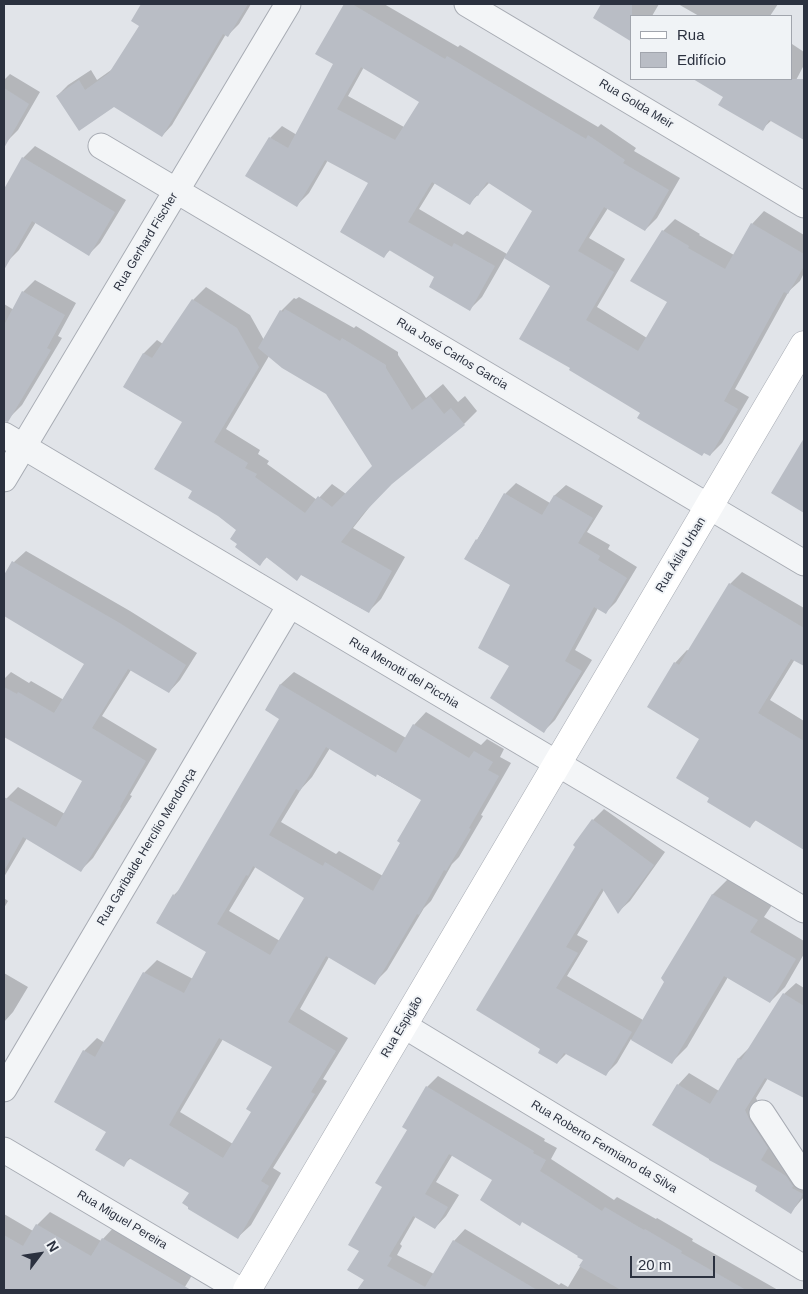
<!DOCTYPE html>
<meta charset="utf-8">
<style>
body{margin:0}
#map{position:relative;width:808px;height:1294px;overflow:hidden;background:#e1e4e9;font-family:Arial,sans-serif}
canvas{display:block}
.frame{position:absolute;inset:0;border:5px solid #2b313f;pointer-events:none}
.legend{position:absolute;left:630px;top:15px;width:162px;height:65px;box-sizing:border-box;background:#f0f3f6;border:1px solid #a1a5ad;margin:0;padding:6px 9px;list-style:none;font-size:15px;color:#2b313f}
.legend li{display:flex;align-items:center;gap:10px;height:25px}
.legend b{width:25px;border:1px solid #a1a5ad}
.north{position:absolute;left:15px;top:1229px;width:50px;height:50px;-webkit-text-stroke:4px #f0f3f6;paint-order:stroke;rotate:59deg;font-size:14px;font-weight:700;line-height:20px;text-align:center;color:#2b313f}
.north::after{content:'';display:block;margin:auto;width:18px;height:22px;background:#2b313f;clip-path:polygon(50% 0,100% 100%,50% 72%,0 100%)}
.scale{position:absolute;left:630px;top:1256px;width:85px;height:22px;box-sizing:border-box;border:2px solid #2b313f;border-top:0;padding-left:6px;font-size:15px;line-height:18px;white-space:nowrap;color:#2b313f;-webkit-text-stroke:4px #f0f3f6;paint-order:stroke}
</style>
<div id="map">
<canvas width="808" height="1294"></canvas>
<div class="frame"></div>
<ul class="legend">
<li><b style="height:6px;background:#fff"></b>Rua</li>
<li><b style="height:14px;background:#b9bdc5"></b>Edifício</li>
</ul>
<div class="north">N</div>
<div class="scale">20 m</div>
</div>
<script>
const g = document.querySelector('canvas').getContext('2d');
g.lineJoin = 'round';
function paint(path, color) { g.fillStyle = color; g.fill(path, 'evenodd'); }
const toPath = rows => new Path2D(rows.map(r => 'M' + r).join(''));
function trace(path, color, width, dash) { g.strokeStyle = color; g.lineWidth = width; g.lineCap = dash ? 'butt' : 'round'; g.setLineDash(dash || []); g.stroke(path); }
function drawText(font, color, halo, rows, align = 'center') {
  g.font = font + ' Arial,sans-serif'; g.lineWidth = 4; g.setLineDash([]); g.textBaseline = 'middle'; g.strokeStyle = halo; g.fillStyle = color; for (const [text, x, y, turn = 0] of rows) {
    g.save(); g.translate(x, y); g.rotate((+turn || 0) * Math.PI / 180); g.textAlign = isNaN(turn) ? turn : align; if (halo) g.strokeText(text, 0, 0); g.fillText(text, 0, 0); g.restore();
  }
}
const shadow = toPath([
 [143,4,251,4,239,24,228,35,226,34,172,125,162,136,114,106,57,96,68,85,91,70,97,80,114,68,141,25,133,21],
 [346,4,384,4,458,47,460,45,598,127,601,124,636,148,634,151,680,178,657,218,645,230,608,208,589,238,625,259,597,307,647,338,669,302,663,231,675,219,700,234,699,235,734,255,752,224,764,211,804,235,804,273,800,281,789,291,735,389,749,397,722,443,710,455,641,412,552,285,505,257,482,297,470,309,436,277,391,249,384,256,370,183,328,160,309,193,297,205,270,138,282,126,297,135,335,64,317,54],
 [364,67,421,101,404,127,348,96],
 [490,182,534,210,507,254,467,231,463,235,419,209,435,183,470,203],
 [603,4,659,4,652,16,594,18],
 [678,4,778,4,770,16,699,16],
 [792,44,804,52,804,65,794,84,804,89,804,139,772,120,762,129,724,96,696,79,792,79],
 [10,74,40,92,18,130,6,142,4,140,4,80],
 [35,146,126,200,100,243,89,254,36,222,19,250,8,261,4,259,4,190,23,158],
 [35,280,76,303,58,336,62,338,22,405,10,417,4,413,4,304,14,310,23,292],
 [206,287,250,315,264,340,281,311,294,298,296,299,299,297,354,328,356,326,398,352,398,355,426,398,443,384,458,402,465,396,477,411,464,424,393,481,375,500,353,528,405,557,381,599,368,612,268,556,259,565,239,544,238,530,194,491,184,422,124,387,144,353,157,340,163,344,193,300],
 [269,356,327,393,374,466,346,494,332,484,317,500,267,464,269,461,258,454,260,450,226,429],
 [804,446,804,512,773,493,795,455],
 [516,483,550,503,555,495,566,485,603,506,587,532,610,545,608,549,637,567,616,602,605,613,598,608,575,650,592,660,555,720,544,731,510,665,511,585,466,558,505,494],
 [26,551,130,611,197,653,180,680,169,692,131,670,102,716,157,749,130,795,132,796,93,858,81,870,27,838,4,877,4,803,6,799,18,787,65,814,84,781,4,735,4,679,11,672,29,683,31,681,64,700,86,663,4,614,4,579,14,562],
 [742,572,804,608,804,665,795,659,770,700,804,721,804,848,757,819,750,826,711,798,701,738,675,663,687,650,689,651,730,584],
 [294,672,406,738,414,725,426,712,481,745,487,739,504,749,500,757,511,763,481,815,483,816,459,857,452,864,431,901,424,908,387,970,374,983,329,957,300,1009,348,1038,323,1079,327,1081,273,1168,281,1173,251,1225,238,1237,190,1192,131,1158,123,1165,108,1132,55,1102,84,1051,97,1038,105,1043,144,973,157,960,193,979,207,952,174,895,181,888,281,718,266,710,281,684],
 [330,748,423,800,383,876,339,851,336,854,281,822,301,789,312,777],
 [256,866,306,898,280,941,229,911],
 [223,1039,273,1066,253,1111,233,1144,180,1112],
 [604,809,665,852,630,901,618,912,604,890,577,935,588,941,567,976,643,1020,666,982,663,978,713,894,728,879,772,905,764,917,804,941,804,954,785,987,770,1002,728,977,687,1047,672,1062,631,1039,617,1063,605,1075,567,1053,557,1063,540,1052,593,820],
 [4,898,8,901,4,908],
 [4,973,28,987,13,1012,4,1022],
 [796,983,804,988,804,1089,799,1094,768,1078,756,1098,761,1109,804,1173,804,1197,791,1212,759,1186,678,1085,689,1073,719,1091,739,1058,750,1047,784,994],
 [438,1076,545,1139,544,1141,557,1148,551,1159,614,1200,617,1197,656,1219,657,1218,693,1239,692,1241,778,1290,359,1290,366,1279,360,1250,383,1186,427,1087],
 [453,1154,494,1180,584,1260,568,1287,561,1283,559,1285,465,1229,454,1241,434,1274,397,1255,402,1246,400,1244,416,1216,435,1228,446,1216,459,1195,436,1182],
 [50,1212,101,1241,116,1225,194,1272,183,1290,4,1290,4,1214,33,1231,37,1225]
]);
const building = toPath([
 [141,4,248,4,228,37,223,34,162,137,114,107,79,131,56,96,79,80,85,90,109,73,139,26,131,21],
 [344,4,352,4,445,59,447,56,586,139,588,135,625,160,623,163,669,190,645,231,604,207,578,251,614,272,586,320,638,351,667,302,630,281,662,230,689,246,688,248,725,269,751,223,804,254,804,266,788,294,784,292,724,401,738,409,710,456,704,453,702,456,637,418,640,413,569,370,570,368,519,339,550,286,504,258,532,211,487,182,478,196,476,195,470,205,432,182,408,222,452,247,454,243,495,266,470,311,429,287,434,277,389,250,384,258,340,232,368,183,325,160,297,207,245,176,269,137,288,148,333,64,315,54],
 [361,67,419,102,395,140,337,109],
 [601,4,632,4,632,42,593,18],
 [693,79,804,79,804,140,769,120,763,131,718,105,723,97],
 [4,88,29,104,4,148],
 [22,157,115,212,89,256,32,221,4,270,4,189],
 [22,291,65,315,47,348,51,350,8,422,4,421,4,325],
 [192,299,237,328,259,367,214,442,248,463,245,468,257,474,255,477,305,513,318,496,332,507,372,466,326,394,282,368,258,348,280,310,283,312,285,309,340,341,342,338,386,365,386,368,412,410,430,396,444,414,451,408,465,425,392,484,362,515,341,542,392,571,369,613,301,575,297,581,266,557,260,566,235,547,237,544,230,539,236,530,218,516,188,498,192,491,154,469,182,422,123,387,143,353,152,358],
 [804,438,804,513,771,493],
 [504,493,542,515,554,495,593,518,578,543,600,556,598,560,627,578,606,614,594,607,565,661,582,671,544,733,490,698,509,666,478,648,510,585,464,559,476,539,477,540],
 [12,561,118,622,186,665,169,693,128,669,92,728,146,761,120,807,121,808,81,872,23,837,4,871,4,797,56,827,82,781,4,737,4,687,17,694,18,692,54,713,84,664,4,616,4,575],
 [729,583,804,628,804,666,791,659,758,713,804,741,804,850,755,820,750,828,707,802,709,798,676,778,699,739,647,707,674,662,679,665],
 [280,684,396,753,413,724,469,758,474,751,493,762,488,770,499,776,469,828,471,829,446,871,444,870,419,915,417,914,375,985,326,956,288,1022,336,1051,311,1092,315,1094,261,1181,269,1186,238,1239,188,1209,188,1207,182,1203,189,1193,129,1158,124,1167,95,1150,106,1132,54,1102,83,1050,95,1057,143,972,184,993,206,952,156,923,173,894,175,896,279,719,265,710],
 [326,747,376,777,377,774,421,800,397,841,400,843,373,891,325,862,323,866,269,835,296,789,300,791],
 [253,866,304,898,270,955,217,924,246,875,248,876],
 [219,1038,272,1067,246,1109,251,1112,223,1158,169,1125],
 [592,819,654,865,618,914,602,888,566,947,578,953,556,988,632,1032,606,1076,564,1053,557,1064,538,1053,540,1049,476,1010,575,847,573,845],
 [712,894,758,920,750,932,796,959,770,1003,724,976,672,1064,631,1040,664,982,661,978],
 [783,993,804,1006,804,1098,765,1078,745,1110,750,1121,768,1148,761,1160,786,1176,793,1186,792,1188,803,1194,791,1214,755,1191,757,1186,709,1160,709,1159,652,1125,677,1084,710,1104,738,1058,741,1060],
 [426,1086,534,1151,533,1153,546,1160,540,1171,602,1211,605,1207,644,1230,645,1229,682,1251,681,1253,746,1290,621,1290,579,1266,583,1260,577,1257,578,1256,522,1222,520,1226,480,1200,492,1180,449,1154,425,1194,448,1207,435,1229,413,1216,389,1256,392,1258,387,1266,425,1287,453,1240,537,1290,357,1290,364,1280,347,1270,359,1251,348,1245,382,1187,375,1183,407,1130,402,1127],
 [36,1224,91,1256,102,1238,191,1290,4,1290,4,1235,23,1246]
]);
const street = toPath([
 [467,4,804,205],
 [101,146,804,563],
 [4,435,804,910],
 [4,479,288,4],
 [403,1025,804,1268],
 [4,1089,290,605],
 [762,1113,804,1177],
 [4,1150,240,1290]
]);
const secondary = toPath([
 [247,1290,804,345]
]);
const streetNames = [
 ["Rua Golda Meir",636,104,31],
 ["Rua Gerhard Fischer",146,242,-59],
 ["Rua José Carlos Garcia",452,354,31],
 ["Rua Átila Urban",681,555,-59],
 ["Rua Menotti del Picchia",404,673,31],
 ["Rua Garibalde Hercílio Mendonça",147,847,-59],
 ["Rua Espigão",402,1027,-59],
 ["Rua Roberto Fermiano da Silva",604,1147,31],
 ["Rua Miguel Pereira",122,1220,31]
];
paint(shadow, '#0003');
paint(building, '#b9bdc5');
trace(street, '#a7abb3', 27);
trace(secondary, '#a7abb3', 29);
trace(street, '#f3f5f7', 25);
trace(secondary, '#fff', 28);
drawText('12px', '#2b313f', '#f0f3f6', streetNames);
</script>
